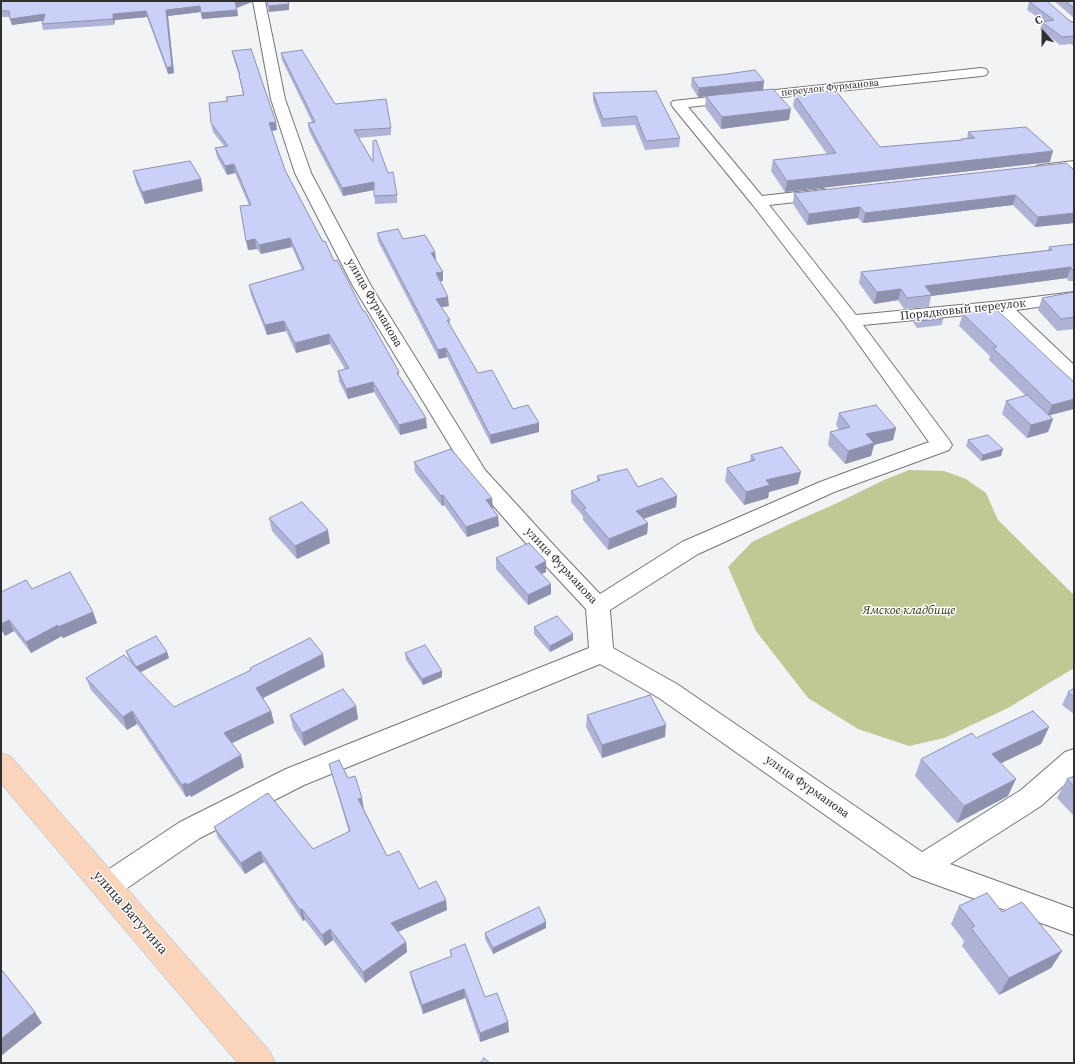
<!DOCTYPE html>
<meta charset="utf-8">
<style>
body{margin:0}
#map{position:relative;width:1075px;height:1064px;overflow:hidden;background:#f2f3f5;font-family:"Source Serif 4",serif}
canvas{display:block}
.frame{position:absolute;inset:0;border:2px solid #2f3030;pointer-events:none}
.north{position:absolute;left:1023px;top:12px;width:40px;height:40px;-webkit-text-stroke:3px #fff;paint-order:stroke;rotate:339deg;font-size:11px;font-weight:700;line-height:16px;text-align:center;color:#2f3030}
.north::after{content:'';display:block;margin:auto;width:14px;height:18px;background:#2f3030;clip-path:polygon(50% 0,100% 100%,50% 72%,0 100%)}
</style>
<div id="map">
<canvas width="1075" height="1064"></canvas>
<div class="frame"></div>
<div class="north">С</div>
</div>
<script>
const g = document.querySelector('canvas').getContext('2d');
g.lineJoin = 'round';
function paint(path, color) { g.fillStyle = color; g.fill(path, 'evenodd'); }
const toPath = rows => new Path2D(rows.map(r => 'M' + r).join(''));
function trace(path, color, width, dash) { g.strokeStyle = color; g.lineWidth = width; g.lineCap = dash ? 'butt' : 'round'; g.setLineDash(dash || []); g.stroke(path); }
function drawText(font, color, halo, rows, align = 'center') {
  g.font = font + ' "Source Serif 4",serif'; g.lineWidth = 3; g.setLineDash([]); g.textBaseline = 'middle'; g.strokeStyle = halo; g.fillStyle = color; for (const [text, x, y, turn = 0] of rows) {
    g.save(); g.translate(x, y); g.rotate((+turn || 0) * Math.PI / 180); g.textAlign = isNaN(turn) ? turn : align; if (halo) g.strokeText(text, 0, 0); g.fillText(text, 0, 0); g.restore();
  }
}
const green = toPath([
 [909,470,944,471,966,479,986,493,998,520,1074,595,1074,668,1008,708,944,738,909,746,858,729,808,698,756,631,728,567,752,542,794,522,835,504,884,480]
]);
const minor = toPath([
 [253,1,265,1,285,99,311,173,371,286,485,470,560,552,600,594,682,542,820,482,929,442,845,325,752,204,673,107,671,104,673,101,981,68,986,69,988,72,986,75,981,76,688,107,762,196,823,189,829,191,831,194,829,197,823,199,769,205,856,315,1002,301,1074,292,1074,302,1016,310,1074,365,1074,381,1067,379,998,312,863,325,949,440,952,445,949,450,834,492,698,554,610,610,613,648,677,684,922,852,1021,790,1065,752,1074,749,1074,776,1041,806,950,864,1074,909,1074,935,912,876,659,698,600,664,304,785,200,838,117,895,107,899,97,895,93,886,97,877,180,822,286,769,589,648,586,609,544,564,471,480,353,286,295,173,271,99,253,1],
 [1074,161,1074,171,1040,175,1035,173,1032,170,1035,167,1040,165,1074,161]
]);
const major = toPath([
 [1,753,10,756,270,1052,275,1063,238,1063,1,783,1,753]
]);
const wall = toPath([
 [1,1,252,2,237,8,238,16,202,19,201,12,168,16,174,73,168,74,147,17,115,20,114,25,43,30,42,24,43,21,12,25,10,17,1,17],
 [1054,1,1074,1,1074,18],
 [1029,2,1074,22,1074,46,1071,44,1060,45,1040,29,1043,21,1027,10],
 [232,51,277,130,272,131,285,170,323,242,399,372,399,377,427,428,400,435,374,392,348,399,339,381,338,371,345,369,330,344,296,353,286,331,267,335,251,295,249,285,302,270,292,247,261,254,257,249,248,250,249,205,235,173,227,175,217,157,215,148,224,146,213,132,211,123,227,101,226,97,243,95,239,75,234,60],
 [281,53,335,104,391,128,391,135,358,138,373,162,388,173,397,195,397,203,375,204,374,190,343,196,309,131,308,123,312,122,282,60],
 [692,78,764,81,763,90,789,120,721,129,705,107,706,96,698,97,691,86],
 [593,93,680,138,679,147,645,150,635,125,602,127,593,101],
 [795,95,880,147,961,140,961,139,967,139,968,132,1050,162,785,192,771,171,773,160,827,154,793,106],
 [1074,169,1074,223,1035,227,1013,205,863,223,858,218,807,225,793,204,794,193],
 [133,171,203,191,145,204,136,183],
 [377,233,403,239,435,252,436,261,443,272,443,281,440,281,449,306,441,307,450,320,450,325,478,373,513,409,539,423,539,432,491,444,447,357,439,359,378,241],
 [1074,244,1074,281,1068,281,1067,278,931,296,929,307,904,309,898,300,874,304,859,283,861,272,1048,250,1049,247],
 [1074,292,1074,329,1057,331,1038,310,1042,298],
 [963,314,1053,363,1074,382,1050,416,1053,419,1048,432,1027,438,1002,414,1006,401,1026,396,989,360,990,356,959,326],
 [914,316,943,319,942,325,917,328,913,322],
 [839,413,896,428,893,440,874,445,871,456,845,464,828,445,830,432,839,430,836,425],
 [968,440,1001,456,981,461,966,446],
 [751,455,798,484,769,492,768,498,744,505,725,481,727,468,750,462],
 [414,462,492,498,492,508,499,526,467,537,444,505,442,506,415,472],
 [597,476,677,496,676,507,643,519,648,523,647,534,608,550,583,520,583,516,571,502,571,491,597,482],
 [269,518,330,543,297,559,272,531],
 [496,558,546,561,546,572,542,574,551,594,528,605,496,569],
 [32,589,93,612,97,623,63,638,62,636,31,653,14,631,5,636,1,630,1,592],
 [534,627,573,634,573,640,550,652,534,634],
 [126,651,167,652,169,658,140,672,174,707,251,671,250,668,325,667,263,698,271,711,274,723,232,743,244,767,191,797,190,795,186,797,137,724,127,730,91,690,86,678,133,665,128,657],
 [405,653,442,671,442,677,423,685,406,660],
 [1074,688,1074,714,1062,705,1068,692],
 [356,706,358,719,304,746,293,728,290,715],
 [587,715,665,737,602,758,586,727],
 [1049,727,1041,744,1001,763,1008,796,957,823,915,776,921,759,976,738],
 [329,764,364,809,387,856,419,889,447,910,398,932,406,942,407,952,365,983,333,940,325,946,305,920,303,921,264,862,245,874,218,838,214,827,313,849,349,832,332,775],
 [1074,776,1074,816,1057,798,1067,779],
 [959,906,1002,912,1062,951,1051,968,999,995,962,946,964,941,951,924],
 [546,922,546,928,493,954,485,939,485,933],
 [450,950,485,997,508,1022,509,1032,480,1042,465,998,423,1014,412,982,410,972,451,957]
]);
const shadedWall = toPath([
 [238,1,252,1,252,2,236,8,235,2],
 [289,4,289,10,269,12,268,6],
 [200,6,201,12,168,16,174,73,168,74,167,68,166,10],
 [237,10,238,16,202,19,201,13],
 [146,11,147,17,115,20,114,25,113,19,113,14],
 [45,14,47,20,12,25,10,19],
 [764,81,763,90,698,97,699,88],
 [791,109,789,120,721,129,722,117],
 [276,122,277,130,270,131,269,123],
 [1053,151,1050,162,785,192,787,181],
 [234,164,235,173,227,175,225,166],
 [201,179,203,191,145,204,142,192],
 [374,182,374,190,343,196,342,188],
 [1016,195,1013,205,863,223,865,213],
 [860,207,858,218,807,225,809,214],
 [1074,213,1074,223,1035,227,1038,217],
 [290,238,292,247,261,254,259,245],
 [255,239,257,249,248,250,246,241],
 [435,252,436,261,431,253],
 [1071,267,1067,278,931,296,925,286],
 [443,272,443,281,437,282,436,273],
 [901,289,898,300,874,304,877,292],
 [448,297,449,306,436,308,436,299],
 [284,321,286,331,267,335,265,325],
 [329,334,330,344,296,353,295,343],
 [446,348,447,357,439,359,438,350],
 [373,382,374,392,348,399,346,389],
 [1074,399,1074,409,1047,416,1052,405],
 [426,418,427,428,400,435,399,425],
 [1053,419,1048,432,1027,438,1031,425],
 [539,423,539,432,491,444,490,435],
 [896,428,893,440,874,445,871,456,845,464,848,451,866,434],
 [1003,449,1001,456,981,461,983,455],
 [801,472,798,484,769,492,768,498,744,505,746,492,766,480],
 [443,495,444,505,442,506,441,496],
 [677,496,676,507,635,522,636,511],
 [492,498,493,508,487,510,486,500],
 [498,516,499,526,467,537,466,527],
 [648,523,647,534,608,550,609,539],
 [328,530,330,543,297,559,295,546],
 [546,561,546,572,535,577,535,567],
 [551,584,551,594,528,605,528,595],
 [93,612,97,623,63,638,58,627],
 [9,620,14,631,5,636,1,628,1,624],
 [58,625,62,636,31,653,26,642],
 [573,634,573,640,550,652,550,646],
 [167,652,169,658,139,673,136,667],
 [323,654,325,667,259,700,256,688],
 [442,671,442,677,423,685,422,679],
 [356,706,358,719,304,746,302,733],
 [132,711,137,724,127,730,123,717],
 [271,711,274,723,228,745,224,733],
 [666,725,665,737,602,758,602,745],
 [1049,727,1041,744,985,771,992,754],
 [241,755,244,767,191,797,187,785],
 [1016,779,1008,796,957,823,964,806],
 [186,783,190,795,186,797,182,785],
 [362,798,364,809,358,799],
 [260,851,264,862,245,874,241,863],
 [446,900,447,910,393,934,391,923],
 [302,909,305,920,303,921,300,910],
 [546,922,546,928,493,954,493,948],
 [330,929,333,940,325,946,322,935],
 [406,942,407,952,365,983,363,972],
 [1062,951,1051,968,999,995,1009,978],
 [464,989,465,998,423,1014,422,1005],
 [35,1012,42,1023,1,1056,1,1039],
 [508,1022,509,1032,480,1042,480,1033]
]);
const building = toPath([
 [1,1,238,1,235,2,237,10,201,13,200,6,166,10,172,66,167,68,146,11,113,14,113,19,42,24,45,14,10,19,9,11,1,11,1,1],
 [267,1,288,1,289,4,268,6,267,1],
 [1047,1,1071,22,1074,22,1074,36,1062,37,1042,22,1054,20,1029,2,1047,1],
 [1065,1,1074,1,1074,8,1065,1],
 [251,49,276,122,269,123,285,170,323,242,325,241,334,261,337,260,344,273,363,311,365,311,399,372,397,373,426,418,399,425,373,382,346,389,338,371,349,368,329,334,295,343,284,321,265,325,249,285,304,269,290,238,259,245,255,239,246,241,240,206,251,205,234,164,225,166,215,148,228,146,211,123,209,103,228,101,226,97,244,95,239,75,240,75,232,51,251,49],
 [302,50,335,104,386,99,391,128,354,130,373,162,373,141,376,140,388,173,393,172,397,195,374,196,374,182,342,188,308,123,315,122,281,53,302,50],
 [755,70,764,81,699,88,692,78,727,74,755,70],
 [773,89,791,109,722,117,706,96,773,89],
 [656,91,680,138,646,141,636,116,603,119,593,93,656,91],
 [832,91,833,92,837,92,880,147,962,140,961,139,975,138,968,132,1026,127,1053,151,787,181,773,160,836,153,795,95,832,91],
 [190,161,201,179,142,192,133,171,190,161],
 [1066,163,1073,169,1074,169,1074,213,1038,217,1016,195,865,213,860,207,809,214,794,193,1066,163],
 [398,229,403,239,425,235,435,252,431,253,443,272,436,273,448,297,436,299,450,320,447,320,478,373,492,370,513,409,528,405,539,423,490,435,446,348,438,350,377,233,398,229],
 [1074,244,1074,270,1072,270,1071,267,925,286,932,295,907,298,901,289,877,292,861,272,1052,250,1049,247,1074,244],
 [1074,292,1074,317,1061,319,1042,298,1074,292],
 [995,308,1053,363,1074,382,1074,399,1052,405,993,348,997,347,963,314,995,308],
 [939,313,943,319,918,321,914,316,939,313],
 [1027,395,1053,419,1031,425,1006,401,1027,395],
 [876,405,896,428,866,434,874,443,848,451,830,432,850,427,839,413,876,405],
 [988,435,1003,449,983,455,968,440,988,435],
 [782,447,801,472,766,480,770,485,746,492,727,468,755,460,751,455,782,447],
 [451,449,492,498,486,500,498,516,466,527,443,495,441,496,414,462,451,449],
 [627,469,638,487,662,478,677,496,636,511,648,523,609,539,583,509,586,508,571,491,600,480,597,476,627,469],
 [302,502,328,530,295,546,269,518,302,502],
 [529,543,546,561,535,567,551,584,528,595,496,558,529,543],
 [70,572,93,612,58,627,58,625,26,642,9,620,1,624,1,592,26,580,32,589,70,572],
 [557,616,573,634,550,646,534,627,557,616],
 [156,636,167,652,136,667,126,651,156,636],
 [310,638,323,654,256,688,271,711,224,733,241,755,187,785,186,783,182,785,132,711,123,717,86,678,124,655,174,707,251,670,250,668,310,638],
 [425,645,442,671,422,679,405,653,425,645],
 [1074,688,1074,697,1068,692,1074,688],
 [343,689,356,706,302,733,290,715,343,689],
 [650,695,666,725,602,745,587,715,650,695],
 [1033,711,1049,727,992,754,1016,779,964,806,921,759,972,733,976,738,1033,711],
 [339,760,348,778,355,776,362,798,358,799,387,856,399,851,419,889,436,881,446,900,391,923,406,942,363,972,330,929,322,935,302,909,300,910,260,851,241,863,214,827,268,793,313,849,350,831,329,764,339,760],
 [1074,776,1074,787,1067,779,1074,776],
 [987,893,1002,912,1022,902,1062,951,1009,978,971,928,975,926,959,906,987,893],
 [539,907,546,922,493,948,485,933,539,907],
 [465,944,485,997,497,993,508,1022,480,1033,464,989,422,1005,410,972,452,956,450,950,465,944],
 [1,969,35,1012,1,1039,1,969],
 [484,1058,490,1063,480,1063,484,1058]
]);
const farStreetnames = [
 ["переулок Фурманова",830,88,-6]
];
const streetNames = [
 ["улица Фурманова",374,303,60],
 ["Порядковый переулок",963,310,-6],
 ["улица Фурманова",561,566,47],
 ["улица Фурманова",807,787,35]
];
const parkNames = [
 ["Ямское кладбище",909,611]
];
const nearStreetnames = [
 ["улица Ватутина",130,913,49]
];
paint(green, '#c0c994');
trace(minor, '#757577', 2);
trace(major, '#d1d1d1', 2);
paint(minor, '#fff');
paint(major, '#fbd4bc');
paint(wall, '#afb3d6');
paint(shadedWall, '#8e92ae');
paint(building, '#cbd0f9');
trace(building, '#8e92ae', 1);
drawText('10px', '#2f3030', '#fff', farStreetnames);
drawText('12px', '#2f3030', '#fff', streetNames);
drawText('italic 12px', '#2d3107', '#fff', parkNames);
drawText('14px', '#2f3030', '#fff', nearStreetnames);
</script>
